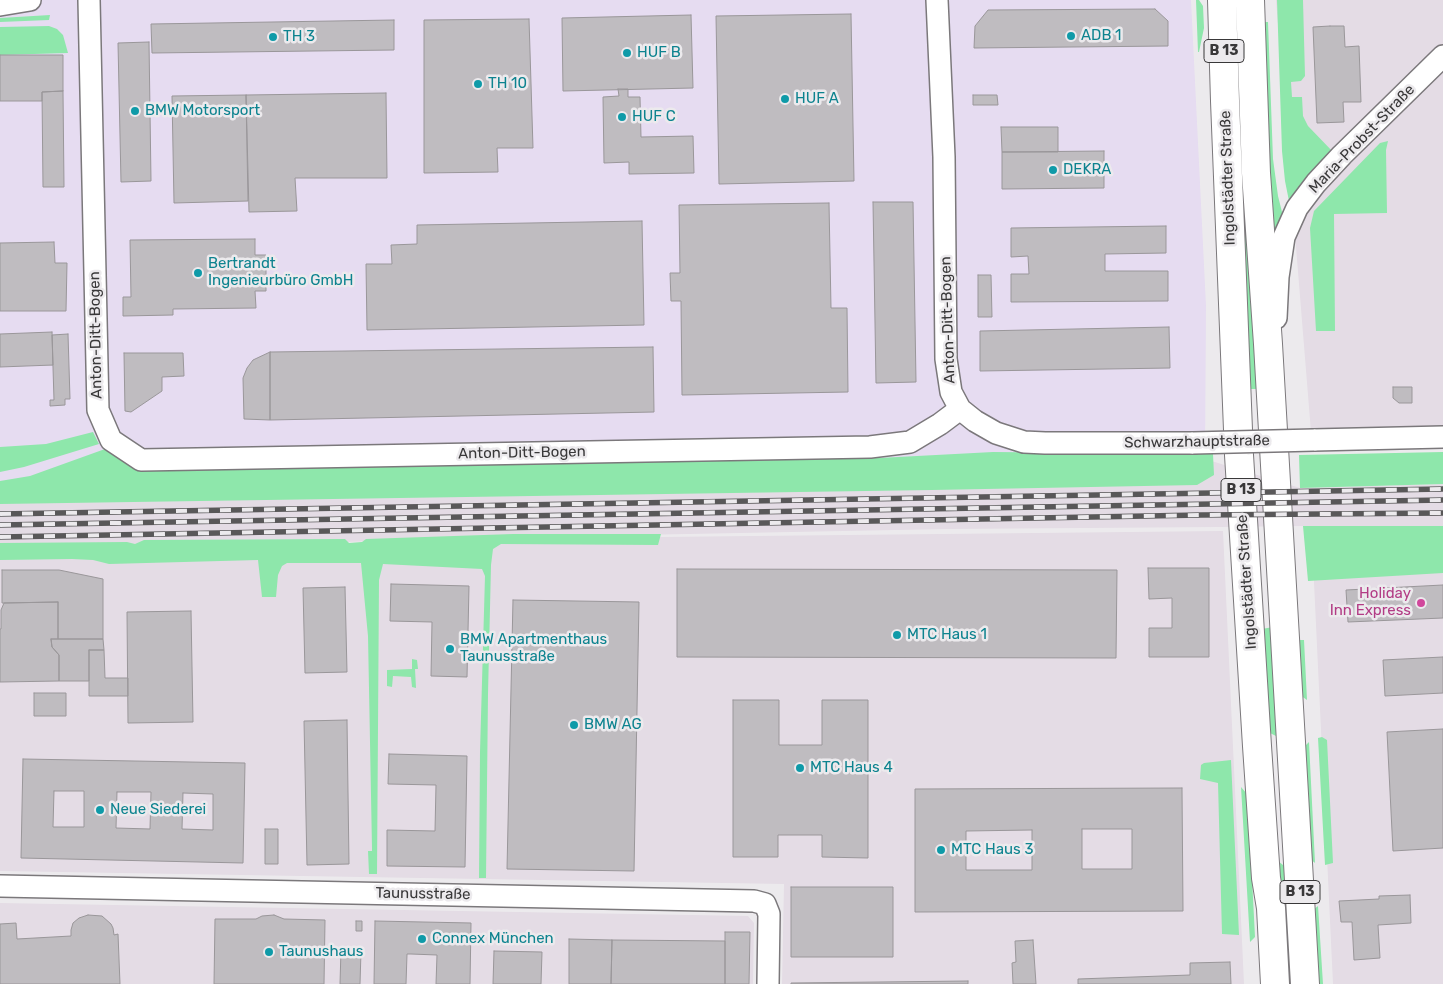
<!DOCTYPE html>
<meta charset="utf-8">
<style>
body{margin:0}
canvas{display:block;background:#eceaed}
</style>
<canvas width="1443" height="984"></canvas>
<script>
const g = document.querySelector('canvas').getContext('2d');
g.lineJoin = 'round';
function paint(path, color) { g.fillStyle = color; g.fill(path, 'evenodd'); }
const toPath = rows => new Path2D(rows.map(r => 'M' + r).join(''));
function trace(path, color, width, dash) { g.strokeStyle = color; g.lineWidth = width; g.lineCap = dash ? 'butt' : 'round'; g.setLineDash(dash || []); g.stroke(path); }
function drawText(font, color, halo, rows, align = 'center') {
  g.font = font + ' Rubik,sans-serif'; g.lineWidth = 5; g.setLineDash([]); g.textBaseline = 'middle'; g.strokeStyle = halo; g.fillStyle = color; for (const [text, x, y, turn = 0] of rows) {
    g.save(); g.translate(x, y); g.rotate((+turn || 0) * Math.PI / 180); g.textAlign = isNaN(turn) ? turn : align; if (halo) g.strokeText(text, 0, 0); g.fillText(text, 0, 0); g.restore();
  }
}
const built = toPath([
 [1276,0,1443,0,1443,431,1311,432],
 [1205,459,1300,488,1443,484,1443,526,1303,526,1220,527,948,529,481,538,0,552,0,482],
 [1223,531,1244,984,782,984,784,884,0,871,0,555,659,537],
 [1312,540,1443,541,1443,984,1333,984],
 [0,903,748,916,754,923,753,984,0,984]
]);
const industrial = toPath([
 [0,0,1191,0,1206,306,1205,459,0,482]
]);
const green = toPath([
 [1196,0,1199,0,1203,6,1204,28,1199,52,1198,52],
 [1231,0,1241,0,1259,389,1249,389],
 [1277,0,1303,0,1305,76,1301,81,1291,82,1292,97,1302,97,1303,116,1308,126,1334,153,1290,206,1285,181,1282,151],
 [50,15,49,20,0,22,0,18],
 [1259,22,1268,22,1273,159,1278,196,1284,220,1271,284],
 [49,26,57,29,63,35,68,53,0,55,0,27],
 [1388,141,1386,150,1387,213,1334,214,1335,331,1316,331,1310,228,1314,211,1380,143],
 [93,432,99,444,24,467,0,472,0,447,46,444],
 [105,449,130,465,152,469,879,458,993,452,1213,454,1214,475,1197,485,932,490,0,504,0,481,30,476],
 [1443,452,1443,484,1300,488,1299,455],
 [1303,526,1443,526,1443,573,1308,581],
 [513,534,661,534,658,545,501,544,493,549,491,565,488,694,486,878,479,878,480,752,485,576,482,569,383,564,379,580,377,874,369,874,368,851,372,851,372,848,368,636,361,563,287,563,282,566,278,575,276,597,262,597,258,560,109,564,93,560,72,559,0,560,0,543,127,542,135,544,144,540,345,539,349,543,362,542,366,539],
 [1273,627,1280,744,1276,736,1268,732,1262,629],
 [1298,640,1304,640,1307,700,1300,695],
 [412,659,417,660,418,669,415,669,416,688,412,687,411,677,393,676,392,687,387,686,387,670,412,669],
 [1322,737,1327,740,1333,863,1325,865,1318,738],
 [1309,742,1315,863,1309,858,1304,747],
 [1231,760,1239,935,1222,934,1218,783,1200,779,1201,765,1204,763],
 [1241,787,1247,794,1248,800,1255,937,1250,942],
 [1278,861,1283,865,1285,866,1294,984,1290,984,1285,893,1278,879],
 [1318,906,1323,984,1318,984,1313,910]
]);
const building = toPath([
 [1155,9,1168,21,1168,46,974,48,975,26,988,10,1155,9],
 [851,14,854,181,719,184,716,16,851,14],
 [691,15,693,88,563,91,562,18,691,15],
 [529,19,533,148,497,148,498,172,424,173,424,20,529,19],
 [394,20,394,50,152,53,151,24,394,20],
 [1330,26,1344,26,1345,47,1359,46,1361,102,1343,102,1344,122,1317,123,1313,27,1330,26],
 [149,42,151,181,121,182,118,43,149,42],
 [0,55,63,55,63,91,42,92,42,101,0,101,0,55],
 [618,89,628,89,628,97,640,97,641,137,693,136,694,173,629,174,629,162,604,163,603,97,619,96,618,89],
 [63,91,64,187,43,187,42,92,63,91],
 [386,93,387,178,295,178,297,211,249,212,246,95,386,93],
 [246,95,248,201,174,203,172,96,246,95],
 [973,95,997,95,998,105,973,105,973,95],
 [1001,127,1058,127,1058,152,1002,152,1001,127],
 [1104,151,1104,188,1002,189,1002,152,1104,151],
 [873,202,913,202,916,382,876,383,873,202],
 [829,203,831,308,847,308,848,392,682,395,681,301,671,301,670,273,680,273,679,205,829,203],
 [642,221,644,325,367,330,366,264,392,264,391,245,417,244,417,225,642,221],
 [1166,226,1166,253,1105,254,1105,271,1168,271,1168,301,1011,302,1011,274,1029,274,1028,256,1011,257,1011,228,1166,226],
 [255,239,255,255,266,255,266,291,255,291,256,308,173,309,173,315,123,316,123,297,131,297,130,240,255,239],
 [54,242,55,263,67,263,66,311,0,311,0,243,54,242],
 [978,275,991,275,992,317,978,317,978,275],
 [1169,327,1170,368,980,371,980,331,1169,327],
 [52,332,53,365,0,367,0,334,52,332],
 [68,334,70,399,65,399,65,405,50,406,50,400,54,400,52,335,68,334],
 [653,347,654,412,270,420,270,352,653,347],
 [270,352,270,420,244,419,243,378,247,368,253,360,270,352],
 [124,353,183,353,184,376,162,377,162,391,131,412,125,411,124,353],
 [1393,387,1412,387,1412,403,1399,403,1393,398,1393,387],
 [1148,568,1209,568,1209,657,1149,657,1149,628,1172,628,1172,598,1149,599,1148,568],
 [677,569,1117,570,1116,658,677,657,677,569],
 [2,570,59,570,103,579,103,639,58,639,58,602,2,603,2,570],
 [391,584,469,586,467,677,431,676,432,622,390,621,391,584],
 [1443,585,1443,618,1348,622,1346,590,1443,585],
 [345,587,347,672,305,673,303,588,345,587],
 [513,600,639,602,634,871,507,869,513,600],
 [58,602,58,639,51,639,52,647,59,655,59,681,0,682,0,629,1,629,1,610,4,603,58,602],
 [191,611,193,722,128,723,127,612,191,611],
 [51,639,103,639,104,650,89,650,89,681,59,681,59,655,52,647,51,639],
 [89,650,104,650,105,678,128,678,128,696,89,696,89,650],
 [1443,657,1443,693,1385,696,1383,660,1443,657],
 [34,693,66,693,66,716,34,716,34,693],
 [733,700,779,700,779,745,822,745,822,700,868,700,868,858,822,857,822,835,778,835,778,857,733,857,733,700],
 [347,720,349,864,307,865,304,721,347,720],
 [1443,729,1443,848,1393,851,1387,732,1443,729],
 [389,754,467,756,465,867,387,866,387,830,435,831,436,785,388,784,389,754],
 [23,759,245,763,243,863,21,858,23,759],
 [54,791,84,791,84,827,53,827,54,791],
 [117,792,151,792,150,829,116,828,117,792],
 [183,793,213,794,213,830,182,829,183,793],
 [1182,788,1183,911,915,912,915,789,1182,788],
 [1082,829,1132,829,1132,869,1082,869,1082,829],
 [1032,830,1032,870,966,870,966,831,1032,830],
 [265,829,278,829,278,864,265,864,265,829],
 [791,887,893,887,893,957,791,957,791,887],
 [1410,895,1411,923,1378,925,1380,958,1354,960,1352,922,1341,922,1339,901,1379,899,1379,896,1410,895],
 [88,915,102,916,111,924,113,928,114,935,118,934,120,984,0,984,0,924,16,923,17,939,71,936,71,930,73,923,79,918,88,915],
 [274,915,284,919,325,920,324,984,214,984,215,919,256,919,262,916,274,915],
 [356,921,362,921,362,931,356,931,356,921],
 [375,921,471,923,470,984,436,984,437,955,411,954,407,954,406,984,374,984,375,921],
 [725,932,750,932,749,984,725,984,725,932],
 [569,939,612,940,611,984,569,984,569,939],
 [612,940,725,941,725,984,611,984,612,940],
 [1033,940,1036,984,1013,984,1012,963,1016,962,1015,941,1033,940],
 [341,950,361,951,360,984,340,984,341,950],
 [494,951,542,952,541,984,493,984,494,951],
 [1230,962,1231,984,1078,984,1078,979,1190,975,1190,963,1230,962],
 [968,981,968,984,791,984,791,983,968,981]
]);
const minor = toPath([
 [89,0,98,410,111,440,141,460,870,447,910,442,940,424,960,409],
 [937,0,944,157,946,359,951,392,960,409,975,421,996,433,1024,442,1045,443,1193,443],
 [0,5,30,0],
 [1276,318,1278,277,1284,237,1297,208,1316,183,1342,155,1443,56],
 [1314,440,1443,437],
 [0,886,754,901,765,904,769,914,768,984]
]);
const major = toPath([
 [1222,0,1225,101,1239,455,1257,746,1266,878,1271,908,1275,984],
 [1250,0,1256,173,1268,344,1305,984]
]);
const rail = toPath([
 [0,514,1443,489],
 [0,525,1443,500],
 [0,537,1201,515,1443,513]
]);
const minorBridge = toPath([
 [1193,443,1314,440]
]);
const markers = [
 [1071,36,5,"#0f9aa8"],
 [273,37,5,"#0f9aa8"],
 [627,53,5,"#0f9aa8"],
 [478,84,5,"#0f9aa8"],
 [785,99,5,"#0f9aa8"],
 [135,111,5,"#0f9aa8"],
 [622,117,5,"#0f9aa8"],
 [1053,170,5,"#0f9aa8"],
 [198,273,5,"#0f9aa8"],
 [1421,603,5,"#d1479c"],
 [897,635,5,"#0f9aa8"],
 [450,649,5,"#0f9aa8"],
 [574,725,5,"#0f9aa8"],
 [800,768,5,"#0f9aa8"],
 [100,810,5,"#0f9aa8"],
 [941,850,5,"#0f9aa8"],
 [422,939,5,"#0f9aa8"],
 [269,952,5,"#0f9aa8"]
];
const shields = [
 [1224,51,40],
 [1241,490,40],
 [1300,892,40]
];
const shieldNames = [
 ["B 13",1224,51],
 ["B 13",1241,490],
 ["B 13",1300,892]
];
const cultureNames = [
 ["ADB 1",1081,36],
 ["TH 3",283,37],
 ["HUF B",637,53],
 ["TH 10",488,84],
 ["HUF A",795,99],
 ["BMW Motorsport",145,111],
 ["HUF C",632,117],
 ["DEKRA",1063,170],
 ["Bertrandt",208,264],
 ["Ingenieurbüro GmbH",208,281],
 ["MTC Haus 1",907,635],
 ["BMW Apartmenthaus",460,640],
 ["Taunusstraße",460,657],
 ["BMW AG",584,725],
 ["MTC Haus 4",810,768],
 ["Neue Siederei",110,810],
 ["MTC Haus 3",951,850],
 ["Connex München",432,939],
 ["Taunushaus",279,952]
];
const streetNames = [
 ["Maria-Probst-Straße",1362,139,-46],
 ["Ingolstädter Straße",1228,178,-92],
 ["Anton-Ditt-Bogen",948,320,-92],
 ["Anton-Ditt-Bogen",96,335,-91],
 ["Schwarzhauptstraße",1197,442,-1],
 ["Anton-Ditt-Bogen",522,453,-1],
 ["Ingolstädter Straße",1247,582,-94],
 ["Taunusstraße",423,894,1]
];
const hotelNames = [
 ["Holiday",1411,594],
 ["Inn Express",1411,611]
];
paint(built, '#e4dce5');
paint(industrial, '#e6dcf1');
paint(green, '#8ee7ab');
paint(building, '#bfbcc0');
trace(building, '#9a979a', 1);
trace(minor, '#7b787b', 24);
trace(major, '#7b787b', 30);
trace(minor, '#fff', 21);
trace(major, '#fff', 28);
trace(rail, '#595859', 5.5);
trace(rail, '#eceaed', 4, [11]);
trace(minorBridge, '#7b787b', 24, []);
trace(minorBridge, '#fff', 21);
for (const [x, y, r, color] of markers) { const dot = new Path2D(); dot.arc(x, y, r, 0, 2 * Math.PI); g.fillStyle = color; g.fill(dot); trace(dot, '#eceaed', 2); }
for (const [x, y, w] of shields) { const box = new Path2D(); box.roundRect(x - w / 2, y - 11.5, w, 23, 4); g.fillStyle = '#eceaed'; g.fill(box); trace(box, '#393839', 1); }
drawText('bold 14px', '#393839', null, shieldNames);
drawText('15px', '#0d838f', '#eceaed', cultureNames, 'left');
drawText('15px', '#393839', '#eceaed', streetNames);
drawText('15px', '#b23c85', '#eceaed', hotelNames, 'right');
</script>
